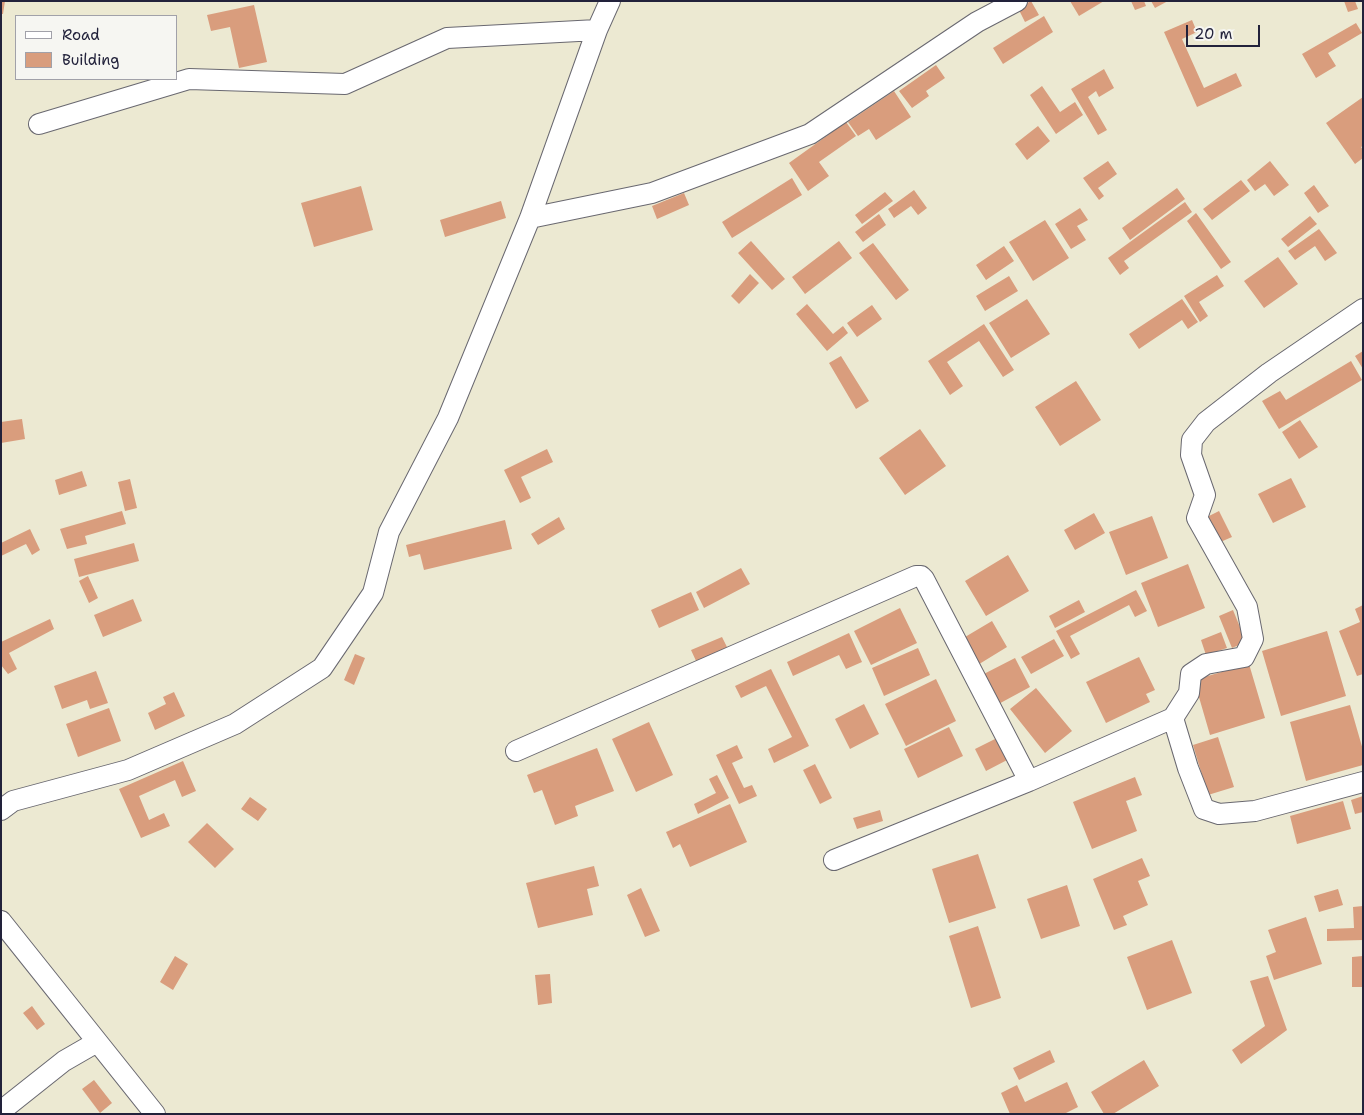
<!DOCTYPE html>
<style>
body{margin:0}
#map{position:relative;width:1364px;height:1115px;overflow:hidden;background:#ece9d2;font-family:"Shantell Sans",sans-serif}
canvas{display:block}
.frame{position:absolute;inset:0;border:2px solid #22223b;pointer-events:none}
.legend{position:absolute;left:15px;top:15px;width:162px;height:65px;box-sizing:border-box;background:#f6f6f2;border:1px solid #a1a1a9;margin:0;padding:6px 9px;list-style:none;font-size:15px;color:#22223b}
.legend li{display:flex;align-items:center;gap:10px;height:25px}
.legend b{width:25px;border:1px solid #a1a1a9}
.scale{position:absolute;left:1186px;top:25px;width:74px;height:22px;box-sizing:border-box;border:2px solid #22223b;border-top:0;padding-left:6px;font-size:15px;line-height:18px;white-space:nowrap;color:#22223b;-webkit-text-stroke:4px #f6f6f2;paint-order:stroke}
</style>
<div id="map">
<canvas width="1364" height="1115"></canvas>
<div class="frame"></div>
<ul class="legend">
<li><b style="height:6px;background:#fff"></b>Road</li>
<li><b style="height:14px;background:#d99d7d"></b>Building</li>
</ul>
<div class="scale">20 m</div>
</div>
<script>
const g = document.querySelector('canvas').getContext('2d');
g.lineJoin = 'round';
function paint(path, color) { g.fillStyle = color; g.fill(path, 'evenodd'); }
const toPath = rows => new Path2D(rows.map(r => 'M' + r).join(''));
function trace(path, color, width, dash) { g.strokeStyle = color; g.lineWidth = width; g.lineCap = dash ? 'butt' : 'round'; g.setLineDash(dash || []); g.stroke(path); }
const building = toPath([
 [1,1,5,1,3,14,1,14],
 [1031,1,1039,15,1025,22,1018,8],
 [1070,1,1104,1,1079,16],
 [1131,1,1144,1,1146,6,1135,10],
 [1151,1,1168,1,1155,8],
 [1344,1,1355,1,1358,9,1348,12],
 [254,5,267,62,239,68,230,27,211,31,207,15],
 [1044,16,1053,32,1003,64,993,48],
 [1192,20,1197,32,1182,39,1204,88,1236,73,1242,86,1197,107,1164,32],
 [1356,23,1362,33,1328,53,1336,66,1316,78,1302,54],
 [936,65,945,78,926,91,929,96,912,108,899,91],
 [1104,69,1114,88,1099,97,1096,91,1088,97,1107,130,1098,135,1071,89],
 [1042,86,1060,112,1075,102,1083,115,1056,134,1030,95],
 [894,91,911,117,876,140,869,129,858,136,848,122],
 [1363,97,1363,146,1361,147,1363,150,1363,158,1355,164,1326,123],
 [846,122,856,136,819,162,829,176,808,191,789,163],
 [1038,126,1050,141,1027,160,1015,144],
 [1108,161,1117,174,1098,188,1104,196,1099,200,1083,178],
 [1270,161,1289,185,1274,196,1265,184,1255,191,1247,180],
 [792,178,802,195,732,238,722,222],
 [1241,180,1250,191,1212,220,1203,209],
 [1314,185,1329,206,1318,213,1304,193],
 [361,186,373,230,314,247,301,203],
 [1177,188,1185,199,1130,240,1122,228],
 [914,190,927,208,918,215,911,206,894,218,888,209],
 [885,192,893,201,862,224,855,215],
 [684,193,689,205,657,219,652,206],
 [501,201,506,218,445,237,440,220],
 [1185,202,1192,212,1124,261,1129,268,1120,275,1108,258],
 [1080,208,1088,220,1077,226,1086,240,1071,249,1055,224],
 [1196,213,1231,262,1221,269,1187,221],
 [879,214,886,225,863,242,855,232],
 [1310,216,1317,224,1288,247,1281,239],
 [1045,220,1069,258,1033,281,1009,242],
 [1319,229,1337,253,1325,261,1315,246,1295,260,1288,251],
 [751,241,785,279,772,290,738,253],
 [839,241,852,258,805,294,792,277],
 [873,243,909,290,896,300,859,253],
 [1004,246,1014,261,986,280,976,265],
 [1278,257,1298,284,1264,308,1244,281],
 [750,274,759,283,739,304,731,296],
 [1217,275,1224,286,1199,302,1208,316,1200,322,1184,296],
 [1009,276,1018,291,985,311,976,296],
 [1027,299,1050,334,1011,358,989,323],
 [1182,299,1198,322,1188,329,1182,320,1139,349,1129,334],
 [807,304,833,334,843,326,848,333,827,351,796,314],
 [872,305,882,319,857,337,847,323],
 [984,324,1014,370,1003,377,979,341,947,362,963,386,950,395,928,361],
 [1363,351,1363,369,1355,356],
 [841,356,869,401,856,409,829,363],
 [1351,361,1362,380,1279,429,1262,401,1280,391,1286,400],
 [1076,381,1101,420,1060,446,1035,407],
 [22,419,25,439,1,443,1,422],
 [1300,420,1318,447,1299,459,1282,432],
 [920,429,946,466,905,495,879,458],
 [547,449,553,462,521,477,531,498,520,503,504,470],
 [82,471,87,486,59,495,55,480],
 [1291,478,1306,507,1273,523,1258,494],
 [130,479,137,508,125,511,118,482],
 [122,511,126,524,85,536,87,544,67,549,60,529],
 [1219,511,1232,537,1218,543,1205,518],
 [1094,513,1105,533,1075,550,1064,530],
 [1152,516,1168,558,1126,575,1109,532],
 [559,517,565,529,538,545,531,534],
 [505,520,512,549,424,570,420,554,409,557,406,545],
 [30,529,40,550,32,555,26,544,1,556,1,543],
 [134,543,139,561,79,577,74,559],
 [1008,555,1029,591,986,616,965,581],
 [1188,564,1205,608,1158,627,1141,583],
 [741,568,750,584,704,608,696,592],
 [88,576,98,598,89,603,79,581],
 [1136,590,1147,611,1135,617,1129,605,1070,636,1080,654,1071,659,1056,631],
 [691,592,699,610,659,628,651,610],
 [133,599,142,621,103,637,94,615],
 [1079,600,1085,612,1055,628,1049,616],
 [1363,605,1363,674,1357,676,1339,631,1360,622,1355,609],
 [900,608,917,643,871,665,854,631],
 [1233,610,1246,642,1232,648,1219,616],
 [50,619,54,629,9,653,17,669,8,674,1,665,1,642],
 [992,621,1007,647,976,666,960,640],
 [1327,631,1346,696,1281,716,1262,651],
 [1221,632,1227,648,1206,655,1201,640],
 [849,633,862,662,846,669,839,655,793,676,787,662],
 [722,637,728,649,697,663,691,650],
 [1054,639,1064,656,1031,674,1021,657],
 [918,648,930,675,884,696,872,668],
 [355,654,365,658,354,685,344,680],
 [1139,657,1155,690,1146,694,1150,702,1106,723,1086,682],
 [1015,658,1030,687,993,707,978,677],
 [1249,664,1265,718,1210,735,1194,680],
 [771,669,809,746,774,763,768,749,792,737,766,686,741,698,735,686],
 [96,671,108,703,90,709,87,700,62,709,54,686],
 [936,679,956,721,906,746,885,704],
 [1036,688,1072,731,1045,753,1010,709],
 [174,692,185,716,155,730,148,713,166,704,163,697],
 [864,704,879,734,850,749,835,719],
 [1350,705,1363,750,1363,765,1306,781,1290,722],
 [109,708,121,741,78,757,66,724],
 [649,722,673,775,636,792,612,739],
 [949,727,963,756,918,778,904,749],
 [999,737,1009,759,986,771,975,749],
 [1218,737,1234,787,1208,795,1193,745],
 [737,745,743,758,732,763,744,788,752,785,757,796,739,804,716,755],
 [597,748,614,791,575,806,578,816,555,825,542,790,534,793,527,775],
 [183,761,196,791,182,797,175,780,139,796,149,820,164,813,170,826,141,838,119,789],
 [815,764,832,798,820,804,803,770],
 [717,775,729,798,698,814,694,804,716,793,709,779],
 [1135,777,1142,795,1126,801,1137,831,1092,849,1073,802],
 [1363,796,1363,812,1355,814,1351,800],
 [250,797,267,809,258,821,241,809],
 [1343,801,1351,829,1297,844,1290,816],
 [730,804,747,842,690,867,680,844,673,848,666,832],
 [880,810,883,821,857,829,853,818],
 [207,823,234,849,215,868,188,842],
 [978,854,996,908,949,923,932,869],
 [1142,858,1150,876,1138,881,1148,905,1123,916,1127,925,1114,930,1093,879],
 [594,866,599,886,587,889,593,915,538,928,526,883],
 [1067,885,1080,926,1041,939,1027,899],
 [641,888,660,931,645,937,627,895],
 [1338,889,1343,905,1319,912,1314,896],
 [1363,906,1363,940,1327,941,1327,929,1354,928,1353,907],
 [1306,917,1322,964,1274,980,1266,956,1276,952,1268,930],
 [978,926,1001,998,971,1008,949,936],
 [1172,940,1192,993,1147,1010,1127,957],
 [175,956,188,964,173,990,160,982],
 [1363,956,1363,987,1352,987,1352,957],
 [550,974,552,1003,538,1005,535,975],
 [1268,976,1287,1030,1241,1064,1232,1050,1265,1026,1250,981],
 [32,1006,45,1024,37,1030,23,1013],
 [1050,1050,1055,1062,1019,1080,1013,1068],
 [1144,1060,1159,1086,1113,1114,1104,1114,1091,1092],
 [94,1080,112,1103,100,1113,82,1089],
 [1067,1082,1078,1107,1064,1114,1010,1114,1001,1093,1017,1085,1025,1102]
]);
const minor = toPath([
 [39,124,189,79,345,84,447,38,597,30],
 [530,218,652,193,810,134,977,22,1017,1],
 [1363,309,1269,373,1206,422,1192,440,1191,455,1205,495,1197,518,1247,607,1253,639,1244,657,1206,664,1191,674,1189,693,1173,718,1188,768,1204,809,1219,814,1255,811,1363,782],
 [516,751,916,576,921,576,924,579,1029,781],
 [1,810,13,801,128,770,235,724,322,668,373,593,389,532,448,418,530,218,597,30,610,1],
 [834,860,1029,781,1173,718],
 [1,921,155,1114],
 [1,1111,64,1061,97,1042]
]);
paint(building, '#d99d7d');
trace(minor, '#696870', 22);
trace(minor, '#fff', 20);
</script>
